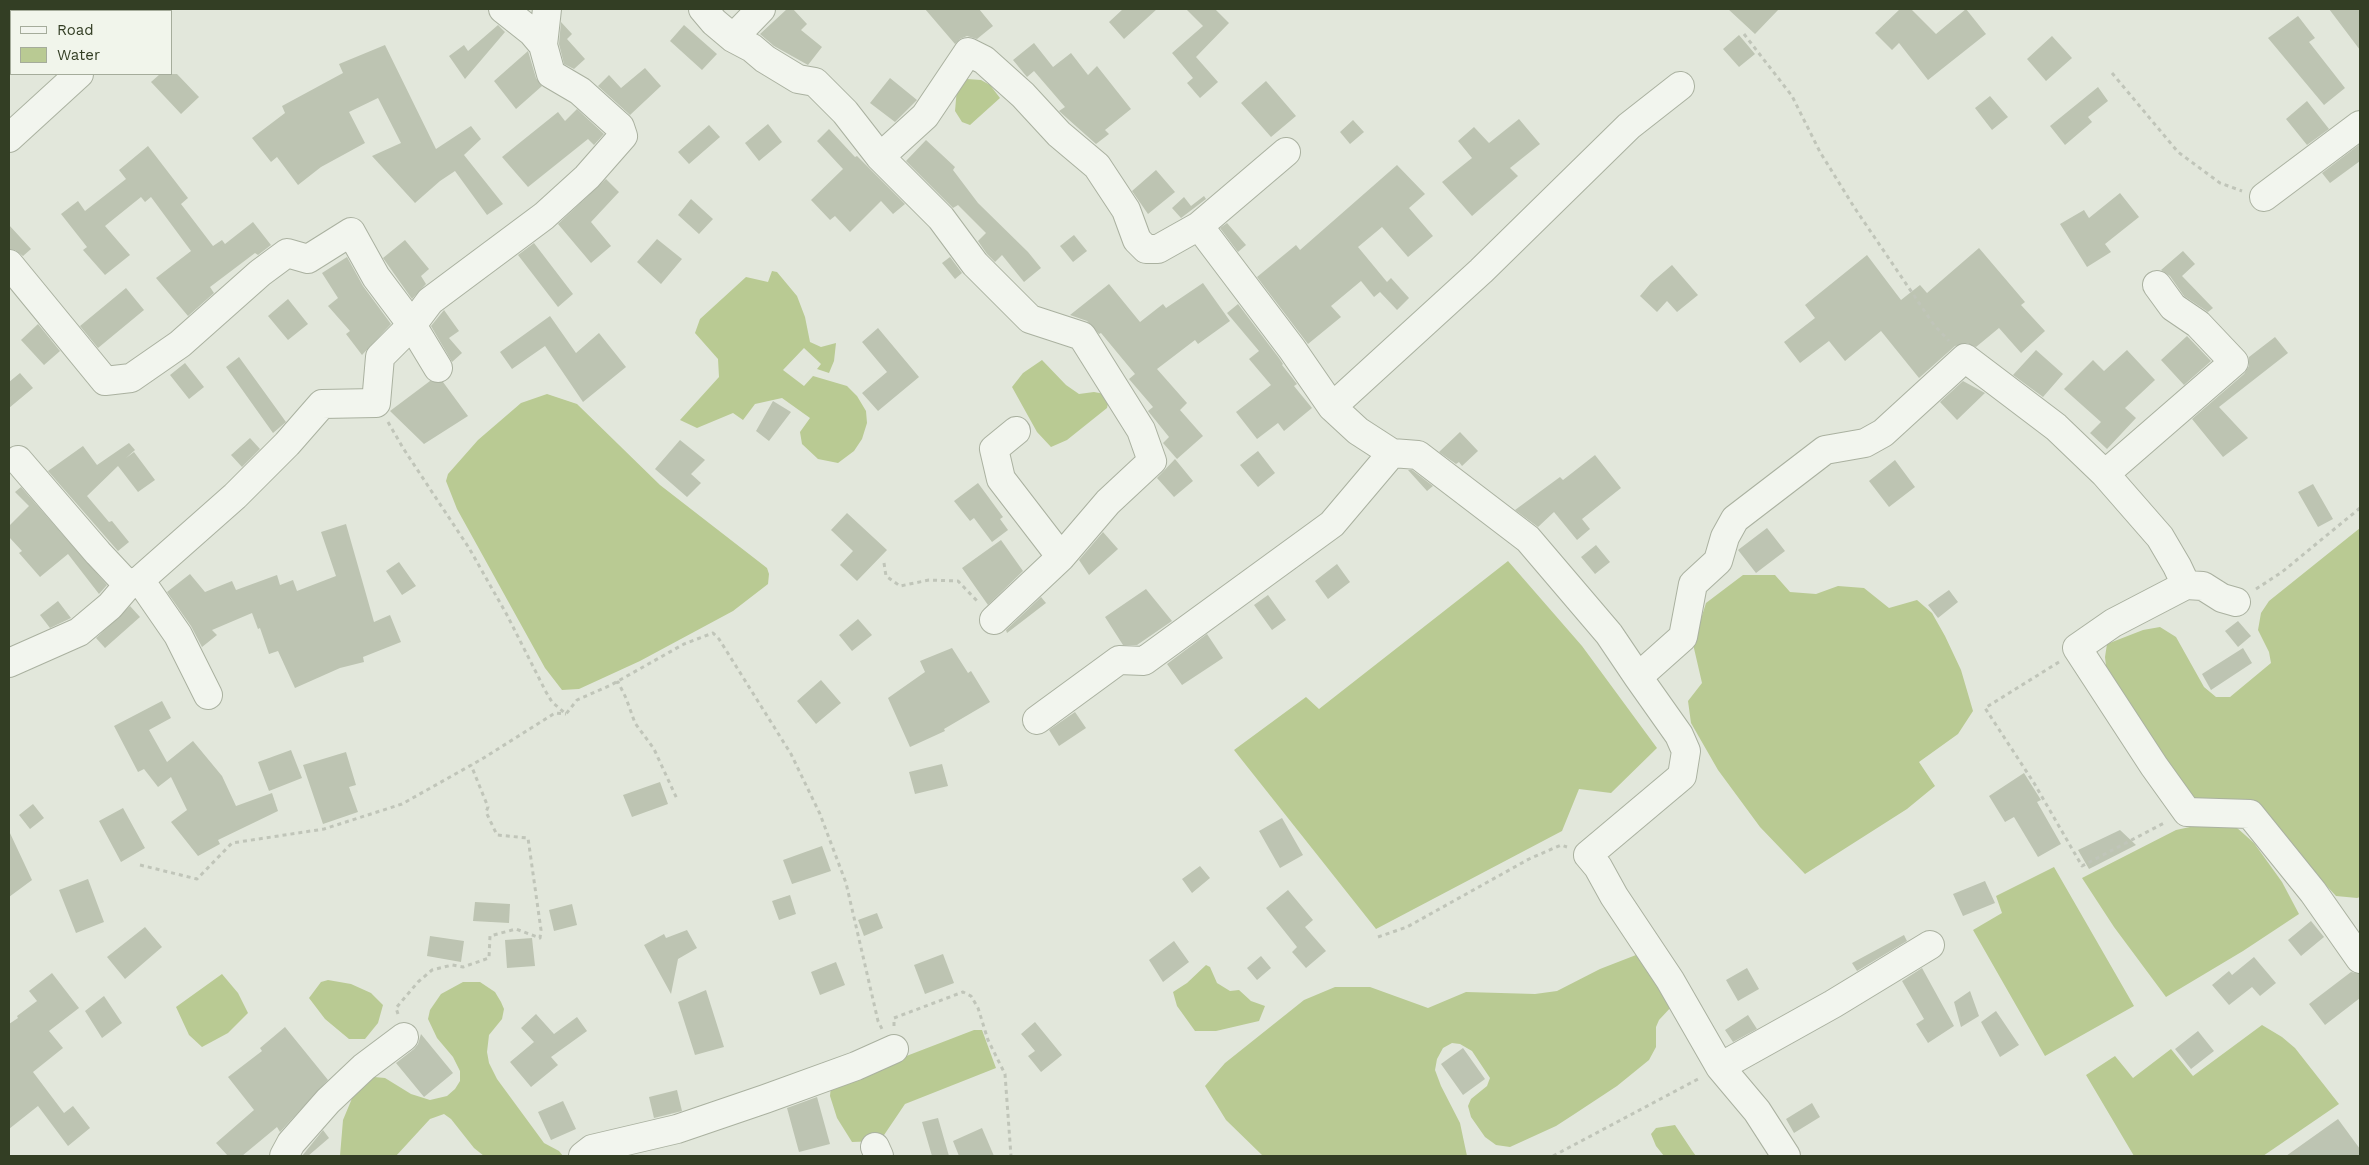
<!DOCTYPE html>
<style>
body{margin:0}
#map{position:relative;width:2369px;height:1165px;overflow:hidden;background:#e2e7db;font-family:"Work Sans",sans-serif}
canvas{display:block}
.frame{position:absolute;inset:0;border:10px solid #333e24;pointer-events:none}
.legend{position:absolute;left:10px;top:10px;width:162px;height:65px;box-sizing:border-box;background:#f1f5eb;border:1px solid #a5ac9b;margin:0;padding:6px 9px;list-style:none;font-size:15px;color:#333e24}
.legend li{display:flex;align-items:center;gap:10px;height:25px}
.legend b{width:25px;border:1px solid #a5ac9b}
</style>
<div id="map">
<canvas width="2369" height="1165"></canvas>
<div class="frame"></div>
<ul class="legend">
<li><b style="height:6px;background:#f2f5ee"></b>Road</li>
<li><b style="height:14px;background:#b9ca93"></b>Water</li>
</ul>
</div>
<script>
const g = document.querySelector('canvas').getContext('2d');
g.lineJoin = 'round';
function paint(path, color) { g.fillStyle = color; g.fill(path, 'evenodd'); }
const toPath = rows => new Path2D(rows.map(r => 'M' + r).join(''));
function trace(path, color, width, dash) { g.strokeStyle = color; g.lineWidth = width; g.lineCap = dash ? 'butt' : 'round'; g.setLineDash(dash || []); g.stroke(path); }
const water = toPath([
 [967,79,981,80,990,85,1000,98,970,125,962,122,955,111,957,88],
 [772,271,777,272,797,296,805,317,810,342,821,347,836,343,834,361,829,373,817,369,821,364,804,348,783,370,804,386,813,376,847,386,857,396,866,411,867,423,862,439,854,451,838,463,818,459,802,444,800,432,810,418,782,398,755,404,743,420,733,413,697,428,680,420,719,377,718,359,695,333,700,319,746,277,768,282],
 [1042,360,1066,385,1079,394,1094,392,1110,395,1107,408,1067,440,1051,447,1037,432,1012,387,1023,373],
 [547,394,577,404,660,485,767,568,769,574,768,584,733,611,640,661,579,689,562,690,545,668,457,509,446,481,448,474,478,440,521,403],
 [2360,528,2360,897,2357,898,2336,896,2281,837,2200,806,2180,790,2107,675,2105,657,2107,644,2143,630,2160,627,2176,637,2204,687,2216,697,2230,697,2271,663,2269,652,2258,630,2261,613,2269,601],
 [1508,561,1582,646,1657,748,1611,793,1579,789,1562,831,1376,929,1234,750,1306,697,1319,709],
 [1743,575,1775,575,1790,592,1816,594,1838,586,1864,588,1889,608,1917,600,1932,613,1945,636,1961,670,1973,711,1958,734,1919,762,1935,786,1907,809,1805,874,1760,827,1718,770,1691,723,1688,701,1702,683,1693,644,1706,603],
 [2213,822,2236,827,2254,843,2282,882,2299,914,2243,951,2166,997,2114,927,2082,878,2176,830],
 [2054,867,2134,1006,2045,1056,1973,930,2002,913,1996,896],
 [1636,955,1646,964,1673,1005,1659,1020,1656,1027,1656,1047,1649,1060,1617,1086,1573,1115,1556,1126,1510,1147,1496,1145,1485,1137,1471,1117,1468,1106,1471,1099,1487,1086,1490,1078,1472,1051,1460,1044,1452,1043,1443,1048,1437,1059,1435,1070,1441,1086,1460,1123,1467,1156,1263,1156,1226,1120,1205,1086,1225,1063,1304,1000,1335,987,1370,987,1428,1008,1466,992,1535,994,1557,991,1600,969],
 [1206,965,1210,967,1217,983,1230,991,1239,990,1251,1001,1265,1006,1259,1021,1216,1031,1195,1031,1177,1006,1173,992,1187,983],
 [222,974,238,993,248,1013,228,1033,202,1047,189,1035,176,1007],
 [328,980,351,984,371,993,383,1005,378,1023,365,1039,349,1039,325,1019,309,998,321,982],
 [463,982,480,982,495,992,501,1002,504,1009,502,1019,489,1035,487,1052,489,1063,497,1079,544,1143,559,1151,563,1156,484,1156,474,1148,451,1119,444,1114,430,1119,396,1156,340,1156,343,1120,353,1096,365,1082,374,1077,385,1078,411,1094,430,1100,447,1096,455,1089,460,1081,460,1071,453,1057,437,1038,428,1019,430,1010,441,994],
 [2262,1025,2282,1037,2295,1048,2339,1104,2263,1156,2134,1156,2086,1075,2115,1056,2133,1078,2171,1049,2193,1076],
 [974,1030,982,1030,996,1068,905,1104,880,1141,852,1142,837,1118,830,1096,831,1085],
 [1675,1125,1693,1152,1696,1156,1664,1156,1656,1146,1651,1134,1656,1128]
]);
const building = toPath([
 [787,9,793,9,807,24,801,30,822,47,808,65,774,46,760,34],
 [925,9,979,9,993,26,977,39,967,36,960,39,955,44],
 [1123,9,1157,9,1124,39,1109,22],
 [1186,9,1215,9,1229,23,1196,57,1218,82,1200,98,1187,83,1193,78,1172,53,1203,26],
 [1728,9,1779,9,1755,34],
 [1900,9,1911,9,1936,34,1966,9,1986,34,1928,80,1899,43,1892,50,1875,33],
 [2329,9,2360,9,2360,50],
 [2298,16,2315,38,2309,42,2345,88,2324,105,2268,38],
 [561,22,572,34,567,39,585,59,574,69,564,64,559,44],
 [498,25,505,32,465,79,449,56,464,45,468,51],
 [684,25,717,54,702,70,670,41],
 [1739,35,1755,54,1739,67,1723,49],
 [2052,36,2072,58,2046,81,2027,59],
 [1034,43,1053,67,1071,53,1088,75,1097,66,1131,109,1105,130,1109,134,1096,144,1059,111,1065,107,1034,71,1027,77,1013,60],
 [385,45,436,149,471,126,481,139,464,155,503,204,487,215,455,171,440,181,415,203,372,156,401,143,378,98,349,112,365,143,321,167,298,185,277,157,271,162,252,138,285,113,282,106,343,73,339,64],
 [528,51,536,78,542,86,516,109,494,81],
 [645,68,661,86,630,115,598,86,609,75,621,88],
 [160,74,177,74,199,97,181,114,151,82],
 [890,78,917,100,895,122,870,103],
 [1266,81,1296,116,1271,137,1241,103],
 [2098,87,2108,101,2088,117,2092,122,2065,145,2050,126],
 [1990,96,2008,117,1992,130,1975,108],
 [2307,101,2329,129,2307,145,2286,119],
 [577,109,604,134,594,145,588,139,528,187,502,157,558,112,565,121],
 [1519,119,1540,144,1510,168,1518,176,1472,216,1442,182,1472,158,1458,141,1474,127,1489,143],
 [1353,120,1364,132,1350,144,1340,132],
 [768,124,782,142,759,161,745,143],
 [709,125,720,137,689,164,678,152],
 [829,129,855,157,857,156,905,204,893,214,881,201,850,232,835,216,830,220,811,200,843,169,817,141],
 [926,140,955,167,953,170,978,203,1028,252,1041,268,1024,282,1002,255,995,262,987,254,978,241,986,233,958,205,953,208,906,161],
 [2360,144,2360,161,2330,183,2322,173],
 [148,146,188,198,181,204,213,246,222,240,225,244,253,222,271,245,258,255,255,253,210,287,214,293,188,316,156,278,191,251,151,197,145,202,141,197,105,226,130,255,105,275,83,250,87,247,61,214,78,201,85,211,126,179,119,170],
 [1397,165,1425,194,1409,208,1433,236,1408,257,1382,227,1358,247,1387,282,1391,278,1409,298,1397,310,1380,292,1374,297,1361,281,1331,306,1341,317,1308,344,1257,277,1296,245,1300,250],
 [1156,170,1175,192,1148,214,1132,191],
 [606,179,619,192,591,222,611,246,591,263,558,224],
 [2120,193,2139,217,2105,244,2111,252,2087,267,2060,224,2084,210,2089,218],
 [1204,196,1206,199,1181,218,1172,208,1184,197,1191,206],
 [691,199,713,219,699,234,678,215],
 [1227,223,1246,245,1238,252,1220,228],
 [9,225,31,249,23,256,15,250,9,249],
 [1074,235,1087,251,1073,262,1060,246],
 [657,239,682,259,661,284,637,262],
 [405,240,429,269,421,276,426,284,412,299,383,258],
 [534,243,573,294,558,307,518,255],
 [1979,248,2025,302,2021,305,2045,331,2021,353,1999,328,1976,347,1967,343,1955,346,1919,378,1881,331,1845,361,1829,341,1800,363,1784,342,1815,318,1805,305,1867,255,1901,300,1920,285,1927,293],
 [2183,251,2195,264,2182,276,2213,308,2208,312,2184,296,2170,276,2161,270],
 [347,257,363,286,391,324,362,355,346,334,350,331,328,306,338,298,322,273],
 [950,257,962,273,955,279,942,263],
 [1672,265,1698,295,1677,312,1667,301,1657,312,1640,296,1651,283],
 [1203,283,1230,321,1198,344,1195,340,1157,369,1187,403,1180,410,1203,436,1177,459,1163,443,1169,437,1148,411,1153,407,1129,379,1135,374,1101,333,1099,334,1087,321,1070,315,1109,284,1140,322,1163,304,1166,308],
 [126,288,144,310,98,348,80,326],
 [288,299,308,324,288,340,268,316],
 [1238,304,1279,358,1283,364,1282,365,1297,384,1294,386,1312,408,1284,431,1278,423,1257,439,1236,412,1271,385,1249,359,1259,351,1227,313],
 [444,310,459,331,449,338,462,353,452,362,431,326],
 [550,316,576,353,599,333,626,367,583,402,545,346,512,369,500,352],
 [38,324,60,351,44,365,21,340],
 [878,328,919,377,878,411,862,393,887,372,862,342],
 [2187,336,2211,361,2184,385,2161,360],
 [2275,337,2288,353,2219,407,2248,438,2223,457,2192,419,2244,374,2249,366,2249,357],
 [2036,350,2063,374,2043,397,2013,375],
 [2127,350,2155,380,2125,408,2136,418,2107,449,2090,433,2101,422,2064,389,2093,360,2104,371],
 [239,357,286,422,273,433,226,367],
 [185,363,204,387,189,399,170,375],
 [20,373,33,388,9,408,9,382],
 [430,381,443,382,468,416,424,444,390,411],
 [1963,381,1985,393,1957,420,1940,402],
 [773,401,791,412,769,441,756,431],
 [1460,432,1478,451,1462,466,1459,462,1456,464,1439,452],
 [250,438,260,449,242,467,231,455],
 [680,440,705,460,691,474,701,483,687,497,655,469],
 [129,443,135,450,126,458,134,452,155,480,138,492,118,466,87,496,109,522,112,521,129,542,118,551,48,471,83,446,97,465],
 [1258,451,1275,473,1258,487,1240,465],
 [1595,455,1621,488,1582,519,1590,529,1577,540,1554,512,1538,527,1515,510,1560,477,1563,480],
 [1175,459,1193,481,1174,497,1157,478],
 [1895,460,1915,487,1889,507,1869,481],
 [1408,470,1412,470,1433,486,1427,491],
 [978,483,1003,517,1000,519,1008,530,992,542,974,518,970,521,954,501],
 [2313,484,2333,519,2318,527,2298,492],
 [21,487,107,585,99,594,68,554,40,577,19,553,22,551,9,537,9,526,29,506,15,492],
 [847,513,887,550,857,581,840,565,853,551,831,530],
 [346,524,374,622,390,615,401,642,363,657,364,662,340,668,295,688,278,651,269,654,260,628,258,629,252,613,212,630,217,635,202,647,191,626,167,592,190,574,205,592,232,581,236,590,277,575,280,585,293,580,297,591,336,576,321,532],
 [1767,528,1785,551,1756,573,1738,550],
 [1103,532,1118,549,1089,575,1079,560],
 [1001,540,1023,571,988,605,962,568],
 [1596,545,1610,562,1595,574,1581,557],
 [399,562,416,586,402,595,386,571],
 [1337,564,1350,582,1328,599,1315,581],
 [1146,589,1172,621,1137,645,1123,645,1105,617],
 [1949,590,1958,602,1938,618,1928,605],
 [1268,595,1286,620,1272,630,1254,605],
 [1041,597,1046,603,1007,633,1006,630],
 [58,601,71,618,50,628,40,615],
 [130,606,140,617,105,648,96,638],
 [858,619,872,635,852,651,839,635],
 [2238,621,2251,636,2238,647,2225,631],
 [1207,634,1223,658,1182,685,1167,664],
 [952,648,968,673,971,671,990,702,944,729,945,731,910,747,888,698,925,672,920,661],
 [2243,648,2252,663,2211,690,2202,674],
 [821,680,841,703,816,724,797,701],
 [162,701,171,718,149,730,167,762,193,741,222,776,236,806,272,793,278,811,218,840,220,844,198,856,171,822,187,810,171,777,158,787,144,769,138,772,114,726],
 [1075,712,1086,728,1059,746,1049,730],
 [291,750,302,778,269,791,258,762],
 [346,752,356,785,349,787,358,812,323,824,303,765],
 [942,764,948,786,915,794,909,772],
 [2024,773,2041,800,2037,802,2061,844,2038,857,2014,817,2005,822,1989,796],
 [660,782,668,804,632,817,623,795],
 [33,804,44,818,30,829,19,815],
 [123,808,145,848,121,862,99,821],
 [1282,818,1303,855,1280,868,1259,831],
 [2120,830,2136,845,2089,869,2078,850],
 [9,831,32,880,9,897],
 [822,846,831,871,792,884,783,860],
 [1200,866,1210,878,1192,893,1182,879],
 [88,879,104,922,76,933,59,890],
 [1985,881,1995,903,1963,916,1953,894],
 [1288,890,1313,920,1305,927,1326,951,1306,968,1292,952,1297,947,1266,908],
 [790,895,796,914,779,920,772,901],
 [475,902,510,904,509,923,473,921],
 [572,904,577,925,554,931,549,910],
 [877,913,883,928,864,936,858,920],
 [2311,921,2324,937,2301,956,2288,940],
 [145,927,162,947,125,979,107,957],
 [687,930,697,948,678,959,671,994,644,945,664,934,666,938],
 [1904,935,1907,941,1857,971,1852,963],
 [430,936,464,941,461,962,427,956],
 [532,938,535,966,507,968,505,940],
 [1174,941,1189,962,1163,982,1149,960],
 [943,954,954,983,925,994,914,965],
 [1261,956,1271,968,1257,980,1247,968],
 [2254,957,2276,983,2260,996,2252,987,2229,1005,2212,985,2229,971,2232,975],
 [836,962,845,985,820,995,811,972],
 [1747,968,1759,989,1738,1001,1726,980],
 [1922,968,1954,1026,1928,1043,1916,1024,1924,1019,1902,981],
 [2351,972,2360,974,2360,998,2325,1025,2309,1004],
 [52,973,79,1008,49,1031,63,1048,33,1072,64,1113,73,1106,90,1128,68,1146,38,1106,9,1129,9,1024,18,1018,17,1016,37,1001,29,991],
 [706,990,724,1047,695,1055,678,1002],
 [1970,991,1979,1016,1961,1027,1954,1002],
 [104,996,122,1023,102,1038,85,1011],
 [1996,1011,2019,1045,2000,1057,1981,1022],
 [536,1014,554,1034,577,1017,587,1031,551,1057,558,1065,531,1087,510,1062,534,1042,521,1028],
 [1748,1015,1757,1029,1733,1042,1725,1030],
 [1035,1022,1062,1055,1041,1072,1028,1056,1035,1051,1021,1034],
 [285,1027,328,1080,280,1132,277,1127,242,1156,228,1156,216,1143,254,1110,228,1077,262,1051,260,1048],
 [2198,1031,2214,1051,2191,1069,2175,1049],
 [421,1034,453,1073,424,1097,396,1063,414,1049,418,1044],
 [1463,1048,1485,1079,1463,1095,1441,1064],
 [677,1090,682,1111,654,1118,649,1097],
 [817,1097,830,1144,799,1152,787,1108],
 [563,1101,576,1129,551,1140,538,1112],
 [1812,1103,1820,1117,1794,1133,1786,1119],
 [938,1118,949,1156,932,1156,922,1122],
 [2338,1119,2360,1149,2360,1156,2286,1156],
 [982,1128,994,1156,959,1156,953,1141],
 [323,1130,329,1138,308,1156,302,1156]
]);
const path = toPath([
 [1744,34,1792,96,1820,152,1854,207,1934,325,1949,341],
 [2112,73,2178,152,2220,183,2242,191],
 [388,422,403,448,469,548,507,615,546,692,552,702,566,714,577,700,611,685,684,644,713,633,719,639,791,754,820,814,846,883,878,1021,882,1029],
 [884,563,886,576,900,586,929,580,958,581,979,603],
 [2256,589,2282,572,2360,508],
 [2059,662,1985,708,2034,783,2082,866,2166,822],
 [616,683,618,682,626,698,635,723,654,749,677,799],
 [140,865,197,879,232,843,324,829,402,804,482,759,555,713,566,714],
 [1378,937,1407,927,1529,859,1561,845,1567,847],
 [398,1014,396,1008,418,982,432,970,452,965,463,967,489,958,490,936,516,929,540,938,541,930,528,838,497,835,486,812,488,807,471,765],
 [894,1026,894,1018,963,992,971,996,978,1008,988,1040,1005,1074,1011,1156],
 [1553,1156,1700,1078]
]);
const minor = toPath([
 [503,9,532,32,543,45,547,9],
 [703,9,714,22,733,38,752,48,765,59,798,79,815,82,845,112,880,157,925,116,968,52,984,60,1023,95,1059,134,1097,166,1126,210,1137,240,1146,249,1158,249,1199,226,1292,349,1332,407,1358,431,1392,453,1418,455,1528,539,1609,634,1638,677],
 [134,11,136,9],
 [733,38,761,9],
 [9,138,79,74],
 [880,157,941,218,975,264,1030,319,1082,336,1141,430,1152,461,1108,502,1061,557,994,620],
 [2264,197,2360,125],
 [1199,226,1286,152],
 [9,264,105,381,131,378,180,344,260,273,287,253,308,259,351,232,376,277,412,325,438,368],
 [1332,407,1481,271,1629,126,1680,86],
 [1016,431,994,449,1001,479,1061,557],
 [18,460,98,553,128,585],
 [2105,474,2234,362,2198,324,2173,307,2157,285],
 [140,580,178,635,208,695],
 [2186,585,2203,586,2222,598,2236,602],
 [9,663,79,632,110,606,128,585,140,580,235,496,287,444,322,404,376,403,380,357,412,325,430,301,544,216,587,177,623,136,620,127,580,91,551,74,543,45],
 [1037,720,1119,660,1144,661,1332,524,1392,453],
 [1720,1067,1833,1004,1930,945],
 [875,1147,879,1156],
 [284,1156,291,1143,328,1101,364,1067,404,1037],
 [583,1156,592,1149,677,1129,765,1099,856,1066,894,1049],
 [1786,1156,1757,1111,1720,1067,1670,980,1614,896,1598,867,1588,855,1682,776,1686,751,1679,735,1638,677,1683,637,1693,584,1718,561,1725,537,1735,519,1825,450,1865,443,1883,433,1965,358,2056,427,2105,474,2160,537,2177,566,2186,585,2113,623,2077,648,2154,766,2187,812,2250,814,2313,892,2360,959]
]);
paint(water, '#b9ca93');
paint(building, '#bdc4b2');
trace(minor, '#aab1a0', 30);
trace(path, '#c0c5b9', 3, [4, 4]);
trace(minor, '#f2f5ee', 28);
</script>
